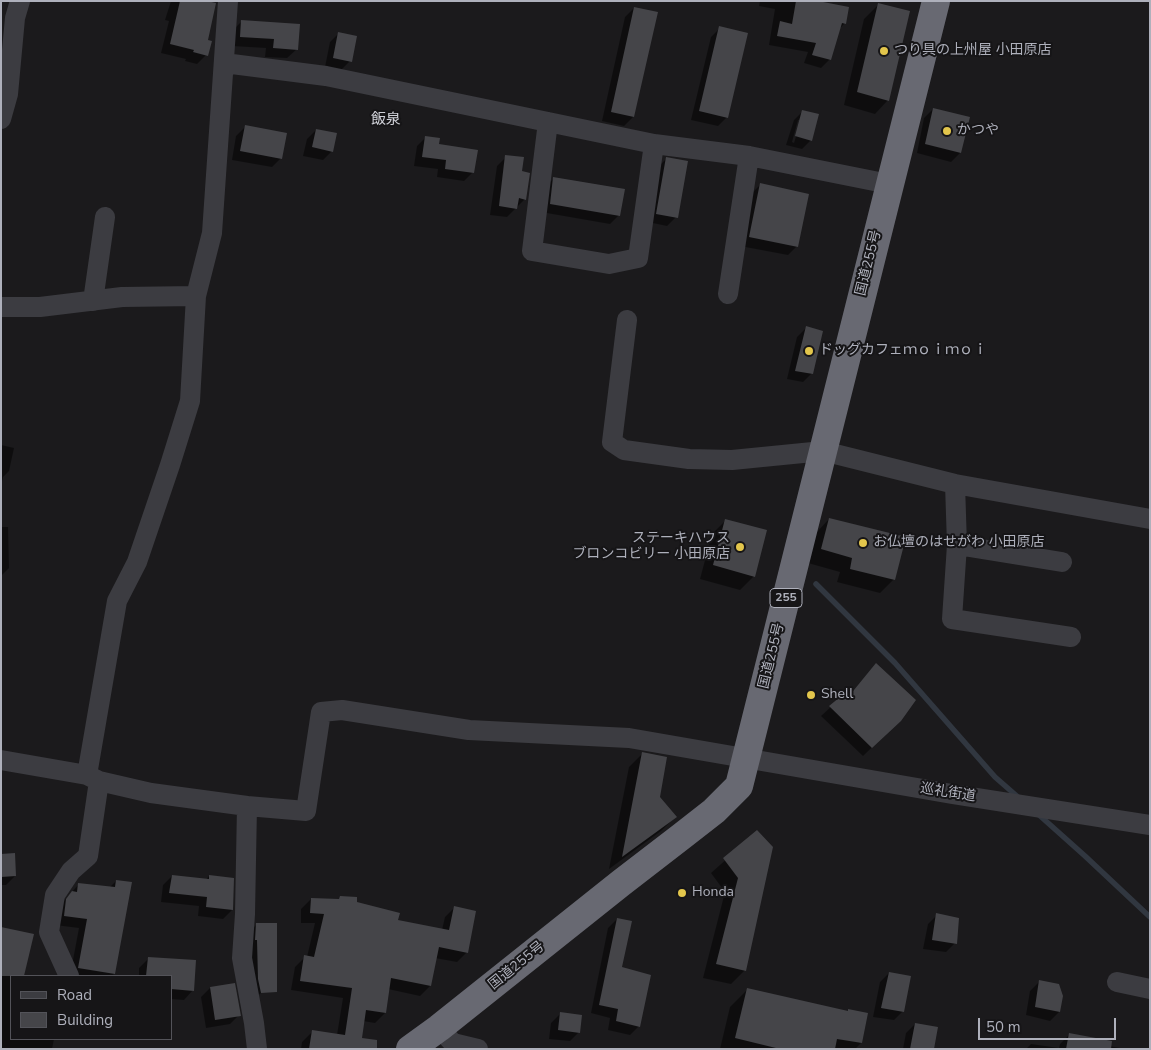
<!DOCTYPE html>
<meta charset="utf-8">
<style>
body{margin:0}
#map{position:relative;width:1151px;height:1050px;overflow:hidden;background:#1b1a1c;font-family:"Nunito Sans",sans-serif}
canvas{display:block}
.frame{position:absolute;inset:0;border:2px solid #aeb0bb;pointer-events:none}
.legend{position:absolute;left:10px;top:975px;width:162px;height:65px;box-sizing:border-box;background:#161517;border:1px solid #535359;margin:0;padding:6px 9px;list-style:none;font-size:15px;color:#aeb0bb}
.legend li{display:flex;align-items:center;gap:10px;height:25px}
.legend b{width:25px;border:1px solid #535359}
.scale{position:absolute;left:978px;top:1018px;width:138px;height:22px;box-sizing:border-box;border:2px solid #aeb0bb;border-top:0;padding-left:6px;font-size:15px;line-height:18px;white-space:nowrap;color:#aeb0bb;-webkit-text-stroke:4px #161517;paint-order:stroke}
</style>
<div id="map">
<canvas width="1151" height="1050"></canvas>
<div class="frame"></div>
<ul class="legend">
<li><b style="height:6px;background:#3c3c41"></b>Road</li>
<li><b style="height:14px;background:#454549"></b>Building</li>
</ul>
<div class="scale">50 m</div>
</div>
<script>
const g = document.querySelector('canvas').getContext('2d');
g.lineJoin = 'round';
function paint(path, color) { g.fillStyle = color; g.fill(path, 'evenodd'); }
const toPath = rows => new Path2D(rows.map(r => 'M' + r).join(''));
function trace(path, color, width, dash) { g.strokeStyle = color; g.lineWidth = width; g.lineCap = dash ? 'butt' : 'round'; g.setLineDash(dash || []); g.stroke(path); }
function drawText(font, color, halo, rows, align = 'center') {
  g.font = font + ' "Nunito Sans","Noto Sans JP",sans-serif'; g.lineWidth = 4; g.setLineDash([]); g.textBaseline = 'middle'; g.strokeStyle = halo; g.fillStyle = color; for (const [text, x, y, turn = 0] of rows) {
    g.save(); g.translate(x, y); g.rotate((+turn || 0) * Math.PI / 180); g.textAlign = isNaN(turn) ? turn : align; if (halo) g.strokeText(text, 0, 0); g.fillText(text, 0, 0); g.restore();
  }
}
const shadow = toPath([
 [171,1,201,1,207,41,206,55,197,64,185,61,186,59,161,53,169,21,165,20],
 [760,1,817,1,845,23,840,28,830,59,821,68,804,63,808,52,769,45,775,9,759,6],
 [878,5,888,100,875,114,844,105,864,19],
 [634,8,633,117,624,126,602,121,625,17],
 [241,22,297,49,287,58,265,57,266,48,232,46,232,31],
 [720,28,727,117,718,126,691,120,711,37],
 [339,33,350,61,341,70,325,67,330,42],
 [933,109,969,118,960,153,951,162,917,153,924,118],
 [803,111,811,140,802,149,786,145,794,120],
 [798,120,801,120,794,143,792,142],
 [245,127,281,158,272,167,232,160,236,136],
 [316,130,332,151,323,160,303,156,307,139],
 [426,137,438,145,473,172,464,181,437,177,438,169,414,166,417,146],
 [506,157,521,172,525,199,507,217,490,215,497,166],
 [666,159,676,217,667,226,648,222,657,168],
 [554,178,619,215,610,224,541,212,545,187],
 [760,185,797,246,788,255,740,246,751,194],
 [806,328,812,373,803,382,787,379,797,337],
 [1,445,14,448,9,471,3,477,1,486],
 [829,519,894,579,880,593,837,582,840,572,808,563,816,533],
 [726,520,754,576,740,590,700,579,712,534],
 [1,527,8,527,9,568,1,576],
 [876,664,900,720,863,756,821,716,845,694,848,697],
 [642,754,659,797,675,817,661,831,609,869,629,767],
 [757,832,745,970,731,984,703,978,725,892,711,873],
 [1,855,15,876,6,885,1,885],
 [172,876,206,880,209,876,232,910,223,919,198,916,199,906,161,902,163,885],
 [116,881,131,883,114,974,111,976,70,976,79,928,55,925,63,902,79,884,110,887],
 [340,898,397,921,442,930,445,917,454,908,467,952,457,962,435,958,430,986,420,996,388,989,385,1013,375,1023,363,1021,359,1049,301,1049,302,1042,312,1032,337,1035,343,998,291,990,295,967,305,957,307,957,315,923,301,923,301,909,311,899,338,900],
 [937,915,955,943,946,952,923,949,928,924],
 [617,919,621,968,639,1026,630,1035,608,1030,610,1018,591,1013,608,928],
 [257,924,262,986,261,993,252,1001,248,933],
 [1,928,32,935,24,976,11,976,11,1039,54,1039,52,1049,1,1049],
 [148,959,193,990,184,1000,171,999,171,976,139,976,139,968],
 [889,973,903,1011,894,1020,873,1017,880,982],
 [1039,982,1062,996,1059,1012,1050,1021,1026,1015,1030,991],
 [210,988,239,1015,230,1024,206,1028,201,997],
 [748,989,861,1043,855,1049,720,1049,730,1007],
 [560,1014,579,1032,570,1041,549,1039,551,1023],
 [915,1024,933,1049,903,1049,906,1033],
 [1069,1035,1097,1044,1126,1049,1026,1049,1031,1044,1059,1048,1060,1044]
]);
const stream = toPath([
 [816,584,895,663,995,777,1019,798],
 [1038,814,1085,856,1150,917]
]);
const building = toPath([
 [180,1,207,1,216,3,208,40,212,41,208,56,193,52,194,50,170,44],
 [796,1,818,1,849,7,846,24,842,23,831,60,812,55,816,43,777,36,780,21,792,24],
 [878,3,910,11,889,101,857,92],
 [634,7,658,12,634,117,611,112],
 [241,20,300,24,298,50,273,48,274,39,240,37],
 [719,26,748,33,728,118,699,111],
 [338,32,357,36,352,62,333,58],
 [933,108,970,117,961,153,925,144],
 [802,110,819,114,812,141,795,136],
 [245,125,287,133,282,159,240,151],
 [316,129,337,133,333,152,312,147],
 [425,136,440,138,439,144,478,150,474,173,445,169,446,160,422,157],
 [505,155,524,157,522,171,530,173,526,200,519,198,517,209,499,206],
 [666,157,688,161,678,218,656,214],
 [553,177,625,189,620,216,550,204],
 [760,183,809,194,798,247,749,237],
 [806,326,823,331,813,374,795,371],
 [829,518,906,537,895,580,850,569,852,558,821,549],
 [725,519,767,530,755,577,713,565],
 [876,663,916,700,901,721,872,748,829,706,845,693,849,696],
 [642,752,667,757,660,797,677,817,622,857],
 [757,830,773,847,746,971,716,964,738,878,723,858],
 [15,853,16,876,1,877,1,854],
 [172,875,209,879,209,875,234,878,233,910,206,907,207,897,169,893],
 [116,880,132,882,115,974,78,968,87,919,64,916,66,899,72,891,77,892,78,883,115,887],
 [340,896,357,897,357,902,400,913,398,920,449,930,454,906,476,911,468,953,439,947,431,986,391,978,386,1013,366,1010,362,1038,377,1040,377,1049,309,1049,312,1030,345,1035,352,988,300,981,304,955,314,957,324,914,310,913,311,898,339,899],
 [936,913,959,918,957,944,932,940],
 [617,918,632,921,622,967,651,975,640,1027,616,1021,618,1009,599,1005],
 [256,923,277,923,277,992,261,993,258,979,257,940,255,940],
 [1,927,34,934,24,976,1,976],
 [148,957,196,960,194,991,171,989,171,976,146,976],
 [889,972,911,976,904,1012,881,1008],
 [1039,980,1059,984,1063,996,1060,1012,1035,1007],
 [235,983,241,1016,215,1020,210,987],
 [747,988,848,1011,848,1009,868,1013,862,1043,837,1039,835,1049,780,1049,735,1038],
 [560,1012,582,1015,580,1033,558,1030],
 [915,1023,938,1027,934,1049,910,1049],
 [1069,1033,1112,1041,1111,1049,1066,1049]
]);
const minor = toPath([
 [224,63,326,76,654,144,749,156,889,184],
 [1,119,8,94,15,18,20,1],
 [548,122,532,251,609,264,638,258,654,144],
 [728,294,749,156],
 [93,301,105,217],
 [1,307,40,307,122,297,196,296],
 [627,320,612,442,624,450,689,459,732,460,823,451,955,484,1150,519],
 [955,484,957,545,952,619,1071,637],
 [957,545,1062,562],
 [1,760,87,775,117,601,137,562,170,465,190,401,196,296,212,233,228,1],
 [87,775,99,781,151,793,247,806,245,914,242,958,254,1023,257,1049],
 [247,806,306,811,321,712,342,710,469,730,629,738,952,794,1150,825],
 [69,976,49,932,55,895,71,871,88,856,99,781],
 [1117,982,1150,989],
 [439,1028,453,1043,478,1049]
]);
const highway = toPath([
 [410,1049,439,1028,621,883,682,836,714,811,739,786,936,1]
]);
const markers = [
 [884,51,5,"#e3c64c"],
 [947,131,5,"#e3c64c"],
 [809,351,5,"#e3c64c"],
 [863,543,5,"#e3c64c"],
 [740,547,5,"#e3c64c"],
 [811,695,5,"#e3c64c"],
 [682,893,5,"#e3c64c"]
];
const shields = [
 [786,598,32]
];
const shieldNames = [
 ["255",786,598]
];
const poiNames = [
 ["つり具の上州屋 小田原店",894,51],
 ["かつや",957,131],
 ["ドッグカフェｍｏｉｍｏｉ",819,351],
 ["ステーキハウス",730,539,"right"],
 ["ブロンコビリー 小田原店",730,555,"right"],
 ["お仏壇のはせがわ 小田原店",873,543],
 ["Shell",821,695],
 ["Honda",692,893]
];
const streetNames = [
 ["国道255号",869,263,-76],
 ["国道255号",772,656,-76],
 ["巡礼街道",948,793,9],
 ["国道255号",517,966,-39]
];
const neighbourhoodNames = [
 ["飯泉",386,120]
];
paint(shadow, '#0007');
trace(stream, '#313740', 5.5);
paint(building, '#454549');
trace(minor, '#3c3c41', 20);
trace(highway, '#686972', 28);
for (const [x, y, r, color] of markers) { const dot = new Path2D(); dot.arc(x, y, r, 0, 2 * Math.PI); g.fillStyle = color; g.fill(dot); trace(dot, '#161517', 2); }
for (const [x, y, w] of shields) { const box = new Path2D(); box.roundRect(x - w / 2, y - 9.5, w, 19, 4); g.fillStyle = '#161517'; g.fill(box); trace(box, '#aeb0bb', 1); }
drawText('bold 12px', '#aeb0bb', null, shieldNames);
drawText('14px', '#aeb0bb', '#161517', poiNames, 'left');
drawText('14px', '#aeb0bb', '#161517', streetNames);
drawText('15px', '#cfd0d7', '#161517', neighbourhoodNames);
</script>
